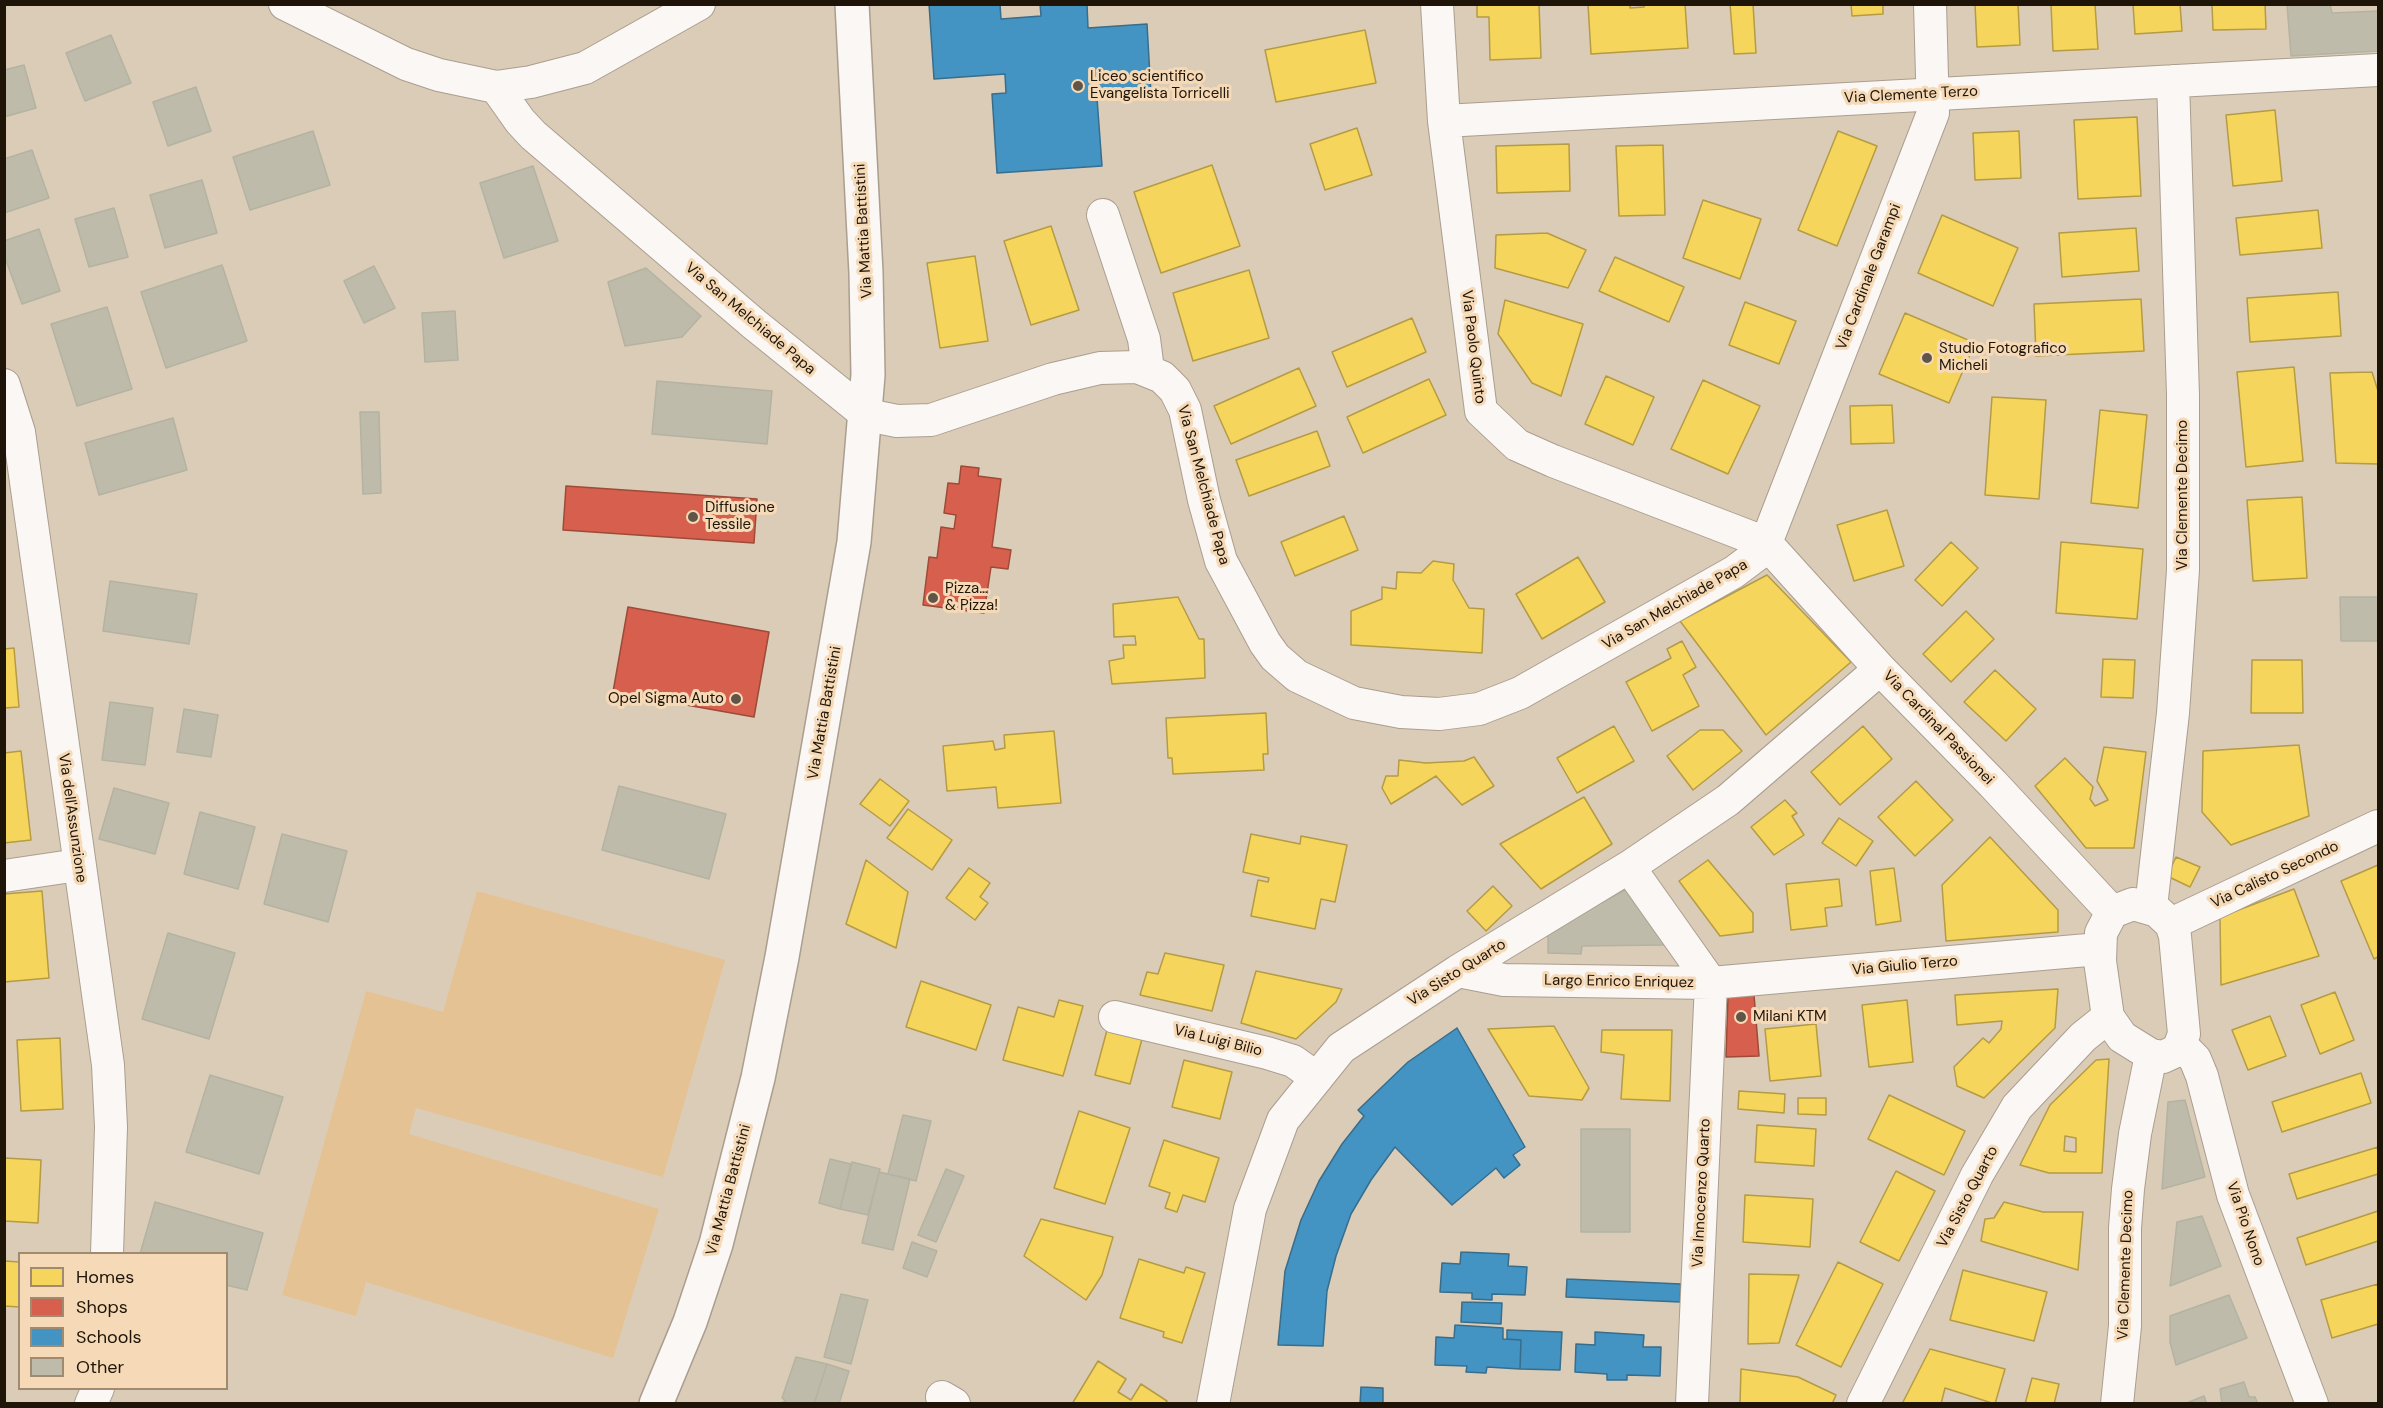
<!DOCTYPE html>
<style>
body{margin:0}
#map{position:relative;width:2383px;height:1408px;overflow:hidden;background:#dbccb8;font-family:"DM Sans",sans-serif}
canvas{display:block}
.frame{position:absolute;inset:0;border:6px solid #1e1508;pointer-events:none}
.legend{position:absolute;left:18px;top:1252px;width:210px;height:138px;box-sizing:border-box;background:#f6dab7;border:2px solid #a08b71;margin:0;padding:8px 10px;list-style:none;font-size:18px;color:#1e1508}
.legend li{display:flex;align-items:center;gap:12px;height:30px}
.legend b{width:30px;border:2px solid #a08b71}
</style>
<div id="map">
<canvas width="2383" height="1408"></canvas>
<div class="frame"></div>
<ul class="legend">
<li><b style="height:16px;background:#f6d55c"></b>Homes</li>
<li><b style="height:16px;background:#d6604d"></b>Shops</li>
<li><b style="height:16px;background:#4393c3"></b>Schools</li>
<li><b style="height:16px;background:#bebbab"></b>Other</li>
</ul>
</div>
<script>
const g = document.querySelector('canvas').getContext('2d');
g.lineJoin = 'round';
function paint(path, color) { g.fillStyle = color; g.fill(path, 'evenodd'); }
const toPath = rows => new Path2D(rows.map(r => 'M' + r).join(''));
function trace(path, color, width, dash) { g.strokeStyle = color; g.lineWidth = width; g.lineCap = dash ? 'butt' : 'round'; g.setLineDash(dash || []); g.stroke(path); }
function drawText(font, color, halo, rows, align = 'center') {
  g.font = font + ' "DM Sans",sans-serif'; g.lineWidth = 6; g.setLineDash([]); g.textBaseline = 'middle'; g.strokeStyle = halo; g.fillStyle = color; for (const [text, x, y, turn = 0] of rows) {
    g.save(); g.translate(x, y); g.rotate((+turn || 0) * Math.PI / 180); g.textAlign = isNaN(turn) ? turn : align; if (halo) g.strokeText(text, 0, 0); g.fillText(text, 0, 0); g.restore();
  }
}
const green = toPath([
 [477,891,725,960,663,1177,416,1108,409,1134,659,1209,613,1358,366,1282,356,1316,282,1295,366,991,443,1012]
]);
const homes = toPath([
 [1477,4,1539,4,1541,58,1490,60,1489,17,1477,17,1477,4],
 [1588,4,1630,4,1630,8,1644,7,1644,4,1685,4,1688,48,1591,54,1588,4],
 [1730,4,1753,4,1756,53,1734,54,1730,4],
 [1851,4,1883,4,1883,14,1852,16,1851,4],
 [1975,4,2018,4,2020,45,1977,47,1975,4],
 [2051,4,2095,4,2098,49,2053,51,2051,4],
 [2133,4,2180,4,2182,31,2135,34,2133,4],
 [2212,4,2265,4,2266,29,2213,30,2212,4],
 [1365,30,1376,83,1276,102,1265,50,1365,30],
 [2275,110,2282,181,2233,186,2226,115,2275,110],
 [2137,117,2141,196,2078,199,2074,120,2137,117],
 [1357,128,1372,175,1325,190,1310,144,1357,128],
 [1838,131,1877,146,1837,246,1798,230,1838,131],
 [2019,131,2021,178,1975,180,1973,133,2019,131],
 [1569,144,1570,191,1497,193,1496,146,1569,144],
 [1663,145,1665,215,1619,216,1616,146,1663,145],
 [1212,165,1240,246,1161,273,1134,192,1212,165],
 [1703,200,1761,219,1740,279,1683,258,1703,200],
 [2318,210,2322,248,2240,255,2236,218,2318,210],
 [1942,215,2018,248,1993,306,1918,273,1942,215],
 [1051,226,1079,310,1031,325,1004,241,1051,226],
 [2136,228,2139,271,2062,277,2059,233,2136,228],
 [1547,233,1586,250,1568,288,1495,268,1496,235,1547,233],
 [975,256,988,341,940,348,927,263,975,256],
 [1615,257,1684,287,1669,322,1599,291,1615,257],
 [1249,270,1269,338,1193,361,1173,293,1249,270],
 [2338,292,2341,336,2250,342,2247,298,2338,292],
 [2141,299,2144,351,2036,356,2034,304,2141,299],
 [1505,300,1583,324,1561,396,1532,383,1498,334,1505,300],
 [1745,302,1796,321,1779,364,1729,345,1745,302],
 [1905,313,1975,343,1949,403,1879,374,1905,313],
 [1412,318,1426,352,1347,387,1332,352,1412,318],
 [2294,367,2303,461,2246,467,2237,372,2294,367],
 [1299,368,1316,406,1231,444,1214,406,1299,368],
 [2372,372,2378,391,2378,464,2336,463,2330,373,2372,372],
 [1606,376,1654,397,1633,445,1585,424,1606,376],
 [1429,379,1446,415,1363,453,1347,417,1429,379],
 [1703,380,1760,406,1728,474,1671,449,1703,380],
 [1992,397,2046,400,2039,499,1985,495,1992,397],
 [1892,405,1894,443,1851,444,1850,406,1892,405],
 [2100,410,2147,415,2138,508,2091,503,2100,410],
 [1317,431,1330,466,1249,496,1236,460,1317,431],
 [2302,497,2307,578,2253,581,2247,500,2302,497],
 [1887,510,1904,566,1854,581,1837,525,1887,510],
 [1344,516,1358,550,1295,576,1281,542,1344,516],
 [1951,542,1978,568,1942,606,1915,580,1951,542],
 [2061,542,2143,549,2137,619,2056,613,2061,542],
 [1578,557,1605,602,1542,639,1516,594,1578,557],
 [1433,561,1454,564,1453,580,1469,608,1484,609,1482,653,1351,645,1351,611,1382,599,1382,587,1396,589,1397,572,1421,573,1433,561],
 [1767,575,1851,662,1766,735,1680,621,1767,575],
 [1178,597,1199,639,1204,639,1205,678,1112,684,1109,661,1124,658,1123,645,1136,645,1135,636,1114,637,1113,604,1178,597],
 [1966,611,1994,639,1951,682,1923,654,1966,611],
 [1682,641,1696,667,1683,675,1699,706,1652,731,1626,682,1671,658,1667,649,1682,641],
 [14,648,19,707,4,708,4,649,14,648],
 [2103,659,2135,660,2133,698,2101,697,2103,659],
 [2252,660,2302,660,2303,713,2251,713,2252,660],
 [1995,670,2036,709,2006,741,1964,702,1995,670],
 [1266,713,1268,754,1263,754,1264,770,1173,774,1172,758,1168,758,1166,718,1266,713],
 [1614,726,1634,761,1577,793,1557,758,1614,726],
 [1863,726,1892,759,1840,805,1811,772,1863,726],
 [1700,730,1723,730,1742,751,1693,790,1667,756,1700,730],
 [1054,731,1061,803,998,808,996,787,947,791,943,746,993,741,995,750,1005,748,1004,735,1054,731],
 [2299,745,2309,816,2231,845,2202,812,2203,751,2299,745],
 [2104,747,2146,752,2134,848,2086,848,2035,786,2065,758,2093,787,2090,799,2095,806,2108,800,2097,781,2104,747],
 [21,751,31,840,4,843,4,753,21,751],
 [1474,757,1494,786,1462,805,1436,776,1391,804,1382,788,1386,776,1398,776,1399,760,1426,763,1464,761,1474,757],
 [880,779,909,801,890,826,860,804,880,779],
 [1916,781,1953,820,1915,856,1878,817,1916,781],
 [1584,797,1612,844,1541,889,1500,844,1584,797],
 [1785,800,1797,813,1792,816,1804,835,1774,855,1751,827,1785,800],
 [908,809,952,840,932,870,887,838,908,809],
 [1839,818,1873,841,1856,866,1822,843,1839,818],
 [1251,834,1300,844,1301,836,1347,845,1335,902,1321,899,1315,929,1251,916,1258,880,1268,882,1269,878,1243,872,1251,834],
 [1990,837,2058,910,2058,932,1946,941,1942,885,1990,837],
 [2176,857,2200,867,2190,887,2167,876,2176,857],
 [866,860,908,892,896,948,846,924,866,860],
 [1708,860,1753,913,1753,932,1720,936,1679,881,1708,860],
 [2378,865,2378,957,2374,959,2341,881,2378,865],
 [969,868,990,883,980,897,988,903,975,920,946,898,969,868],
 [1894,868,1901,921,1876,925,1870,871,1894,868],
 [1839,879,1842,906,1825,908,1827,926,1791,930,1786,884,1839,879],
 [1493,886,1512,906,1486,931,1467,911,1493,886],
 [2294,889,2319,956,2221,985,2220,917,2294,889],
 [42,891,49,978,4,982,4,894,42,891],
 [1165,953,1224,965,1212,1011,1140,995,1147,972,1158,974,1165,953],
 [1256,971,1342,989,1336,1002,1296,1039,1241,1023,1256,971],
 [921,981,991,1005,976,1050,906,1027,921,981],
 [2058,989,2055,1028,1984,1098,1957,1086,1954,1067,1983,1038,1989,1043,2001,1029,2002,1021,1957,1025,1955,995,2058,989],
 [2335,992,2354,1040,2320,1054,2301,1005,2335,992],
 [1059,1000,1083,1006,1063,1076,1003,1060,1018,1007,1054,1017,1059,1000],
 [1907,1000,1913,1062,1869,1067,1862,1005,1907,1000],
 [2270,1016,2286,1056,2248,1070,2232,1030,2270,1016],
 [1816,1024,1821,1076,1770,1081,1765,1029,1816,1024],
 [1554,1026,1589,1088,1582,1100,1529,1096,1488,1029,1554,1026],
 [1107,1030,1142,1039,1130,1084,1095,1075,1107,1030],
 [1602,1030,1672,1030,1670,1101,1621,1099,1624,1055,1601,1052,1602,1030],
 [60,1038,63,1109,21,1111,17,1040,60,1038],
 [2109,1059,2102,1173,2049,1173,2020,1165,2050,1105,2096,1060,2109,1059],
 [2065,1136,2076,1138,2076,1152,2064,1151,2065,1136],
 [1184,1060,1232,1072,1220,1119,1172,1107,1184,1060],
 [2361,1073,2371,1103,2282,1132,2272,1102,2361,1073],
 [1739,1091,1785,1094,1784,1113,1738,1109,1739,1091],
 [1889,1095,1965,1131,1944,1175,1868,1139,1889,1095],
 [1798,1098,1826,1098,1826,1115,1798,1114,1798,1098],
 [1079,1111,1130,1128,1105,1204,1054,1188,1079,1111],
 [1757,1125,1816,1129,1814,1166,1755,1162,1757,1125],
 [1164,1140,1219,1158,1205,1202,1183,1195,1177,1212,1165,1208,1170,1193,1149,1186,1164,1140],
 [2378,1147,2378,1174,2297,1199,2289,1174,2378,1147],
 [4,1158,41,1160,38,1223,4,1221,4,1158],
 [1896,1171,1935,1191,1899,1261,1860,1242,1896,1171],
 [1745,1195,1813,1199,1810,1247,1743,1242,1745,1195],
 [2004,1202,2043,1212,2083,1212,2078,1270,1981,1241,1985,1219,1994,1218,2004,1202],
 [2378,1211,2378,1241,2306,1265,2297,1238,2378,1211],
 [1041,1219,1113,1237,1102,1275,1086,1300,1024,1256,1041,1219],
 [1139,1259,1184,1273,1186,1267,1205,1273,1182,1343,1163,1337,1164,1332,1120,1318,1139,1259],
 [4,1261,20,1262,20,1307,4,1306,4,1261],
 [1838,1262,1883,1284,1841,1367,1796,1345,1838,1262],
 [1963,1270,2047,1292,2034,1341,1950,1320,1963,1270],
 [1749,1274,1799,1275,1779,1343,1748,1344,1749,1274],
 [2378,1284,2378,1324,2332,1338,2321,1300,2378,1284],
 [1930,1349,2005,1369,1995,1404,1945,1388,1941,1404,1902,1404,1930,1349],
 [1098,1361,1126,1379,1118,1392,1131,1400,1141,1384,1167,1401,1165,1404,1072,1404,1098,1361],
 [1741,1369,1798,1377,1836,1395,1832,1404,1740,1404,1741,1369],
 [2032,1378,2059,1384,2054,1404,2025,1404,2032,1378]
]);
const shops = toPath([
 [961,466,979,468,978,476,1001,479,992,547,1011,550,1008,569,991,567,984,613,923,605,929,557,937,558,941,527,954,529,956,515,944,513,948,483,959,484,961,466],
 [566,486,757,499,754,543,563,530,566,486],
 [628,607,769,632,754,717,613,692,628,607],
 [1754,995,1759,1056,1726,1057,1728,997,1754,995]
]);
const schools = toPath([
 [929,4,1000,4,1001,19,1041,16,1040,4,1087,4,1088,28,1147,24,1151,94,1097,98,1102,166,997,173,992,94,1006,93,1005,74,934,79,929,4],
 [1457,1028,1525,1147,1513,1155,1520,1165,1504,1178,1496,1168,1452,1205,1395,1147,1371,1180,1351,1214,1336,1256,1327,1291,1323,1346,1278,1345,1285,1271,1301,1220,1319,1181,1342,1144,1364,1116,1358,1110,1408,1062,1457,1028],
 [1461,1252,1509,1254,1508,1266,1527,1267,1525,1295,1492,1294,1492,1300,1472,1299,1472,1293,1440,1292,1442,1263,1460,1264,1461,1252],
 [1567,1279,1681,1284,1680,1302,1566,1297,1567,1279],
 [1462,1302,1502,1303,1501,1324,1461,1322,1462,1302],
 [1455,1325,1503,1328,1503,1339,1521,1340,1520,1369,1487,1367,1486,1373,1466,1372,1467,1366,1435,1365,1436,1337,1454,1338,1455,1325],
 [1507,1330,1562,1332,1560,1370,1520,1369,1521,1340,1507,1339,1507,1330],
 [1595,1332,1644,1335,1643,1347,1661,1347,1660,1376,1627,1375,1627,1380,1607,1380,1607,1374,1575,1372,1576,1344,1595,1345,1595,1332],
 [1361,1387,1383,1388,1383,1404,1360,1404,1361,1387]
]);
const building = toPath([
 [2287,4,2330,4,2332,13,2378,11,2378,51,2291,56,2287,4],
 [111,35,131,83,85,101,66,53,111,35],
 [24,65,36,108,4,117,4,70,24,65],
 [196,87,211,131,168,146,153,102,196,87],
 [313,131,330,185,250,210,233,157,313,131],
 [32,150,49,198,4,213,4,159,32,150],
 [533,166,558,241,504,258,480,183,533,166],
 [202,180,217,233,165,248,150,195,202,180],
 [114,208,128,257,89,267,75,219,114,208],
 [39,229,60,291,22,304,4,255,4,241,39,229],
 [222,265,247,341,166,368,141,292,222,265],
 [374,266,395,308,364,323,344,281,374,266],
 [646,268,701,316,682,337,625,346,608,282,646,268],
 [107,307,132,389,77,406,51,324,107,307],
 [455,311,458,360,425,362,422,313,455,311],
 [657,381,772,391,767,444,652,434,657,381],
 [360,412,379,412,381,493,363,494,360,412],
 [173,418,187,470,99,495,85,443,173,418],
 [110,581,197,594,189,644,103,631,110,581],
 [2340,597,2378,597,2378,641,2341,641,2340,597],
 [110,702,153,708,145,765,102,760,110,702],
 [184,709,218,715,211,757,177,752,184,709],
 [619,786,726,814,709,879,602,850,619,786],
 [114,788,169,803,155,854,99,839,114,788],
 [200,812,255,827,238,889,184,874,200,812],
 [282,834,347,851,328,922,264,904,282,834],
 [1627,889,1662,932,1664,945,1582,946,1581,954,1548,953,1548,931,1627,889],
 [168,933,235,953,209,1039,142,1019,168,933],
 [210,1075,283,1097,259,1174,186,1152,210,1075],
 [2185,1100,2205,1177,2162,1189,2168,1102,2185,1100],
 [903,1115,931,1121,916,1181,888,1174,903,1115],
 [1581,1129,1630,1129,1630,1232,1581,1232,1581,1129],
 [830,1159,851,1164,840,1209,819,1203,830,1159],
 [852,1162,880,1169,868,1215,840,1209,852,1162],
 [946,1169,964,1176,936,1242,918,1235,946,1169],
 [879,1172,910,1179,893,1250,862,1243,879,1172],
 [155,1202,263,1233,247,1290,226,1285,226,1254,140,1254,155,1202],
 [2202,1216,2221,1266,2170,1286,2177,1222,2202,1216],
 [912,1242,937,1251,927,1277,903,1268,912,1242],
 [841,1294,868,1300,851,1364,824,1357,841,1294],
 [2229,1295,2247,1338,2176,1365,2170,1342,2170,1316,2229,1295],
 [796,1357,827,1364,814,1404,778,1404,786,1401,782,1398,796,1357],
 [827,1364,849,1371,839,1404,814,1404,827,1364],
 [2244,1382,2249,1397,2255,1397,2258,1404,2222,1404,2220,1389,2244,1382],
 [2204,1396,2207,1404,2184,1404,2204,1396]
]);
const minor = toPath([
 [285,4,406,64,439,75,496,87,531,82,585,68,699,4],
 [1437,4,1444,121,1481,411,1517,445,1553,461,1766,543,1880,669,1993,784,2112,912],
 [496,87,520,121,533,135,754,324,867,415,897,421,931,420,1053,379,1100,368,1137,367,1162,377,1175,390,1185,410,1204,500,1221,561,1265,643,1275,657,1297,676,1354,703,1401,712,1439,714,1479,709,1520,693,1734,572,1758,554,1766,543,1933,113,1930,4],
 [1444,121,2378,70],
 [1103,215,1144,339,1148,370],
 [4,385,19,432,108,1065,111,1127,107,1254],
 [1629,867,1711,983],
 [4,876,78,865],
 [2133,904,2157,911,2171,924,2175,936,2184,1034,2178,1050,2163,1057,2151,1055,2122,1037,2108,1017,2100,961,2101,933,2112,912,2133,904],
 [2151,907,2173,713,2183,570,2183,395,2173,81],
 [2171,924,2378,826],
 [1458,971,1504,980,1711,983,2099,949],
 [1115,1017,1267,1053,1293,1061,1317,1078],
 [2181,1045,2195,1059,2202,1076,2233,1195,2312,1404],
 [942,1397,954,1404],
 [91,1404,98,1388],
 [1213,1404,1250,1209,1283,1120,1341,1048,1458,971,1629,867,1728,800,1880,669],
 [1692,1404,1711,983],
 [1863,1404,1977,1175,2017,1107,2083,1037,2108,1017],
 [2117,1404,2125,1326,2125,1228,2128,1189,2135,1134,2151,1055]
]);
const major = toPath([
 [656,1404,690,1322,716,1244,758,1078,782,957,854,542,868,375,866,273,852,4]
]);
const markers = [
 [1078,86,6,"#605546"],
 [1927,358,6,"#605546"],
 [693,517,6,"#605546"],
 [933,598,6,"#605546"],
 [736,699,6,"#605546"],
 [1741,1017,6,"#605546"]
];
const poiNames = [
 ["Liceo scientifico",1090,77],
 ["Evangelista Torricelli",1090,94],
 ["Studio Fotografico",1939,349],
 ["Micheli",1939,366],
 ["Diffusione",705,508],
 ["Tessile",705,525],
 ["Pizza...",945,589],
 ["& Pizza!",945,606],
 ["Opel Sigma Auto",724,699,"right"],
 ["Milani KTM",1753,1017]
];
const streetNames = [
 ["Via Clemente Terzo",1911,95,-3],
 ["Via Mattia Battistini",864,231,-93],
 ["Via Cardinale Garampi",1869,277,-69],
 ["Via San Melchiade Papa",750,319,40],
 ["Via Paolo Quinto",1473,347,83],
 ["Via San Melchiade Papa",1203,485,75],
 ["Via Clemente Decimo",2183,495,-90],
 ["Via San Melchiade Papa",1675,605,-30],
 ["Via Mattia Battistini",825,713,-80],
 ["Via Cardinal Passionei",1938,728,46],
 ["Via dell'Assunzione",72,818,82],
 ["Via Calisto Secondo",2275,875,-25],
 ["Via Giulio Terzo",1905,966,-5],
 ["Via Sisto Quarto",1457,973,-32],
 ["Largo Enrico Enriquez",1619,982,1],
 ["Via Luigi Bilio",1218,1041,14],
 ["Via Mattia Battistini",729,1190,-75],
 ["Via Innocenzo Quarto",1702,1193,-87],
 ["Via Sisto Quarto",1968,1197,-62],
 ["Via Pio Nono",2245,1224,71],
 ["Via Clemente Decimo",2126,1265,-88]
];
paint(green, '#e5c293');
paint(homes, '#f6d55c');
trace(homes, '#b59b43', 1.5);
paint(shops, '#d6604d');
trace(shops, '#9f4a38', 1.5);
paint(schools, '#4393c3');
trace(schools, '#386d8b', 1.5);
paint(building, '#bebbab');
trace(building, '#b4b2a1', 1.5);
trace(minor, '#aa9e8f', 34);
trace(major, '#aa9e8f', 36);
trace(minor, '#faf7f4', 32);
trace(major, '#faf7f4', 33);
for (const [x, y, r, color] of markers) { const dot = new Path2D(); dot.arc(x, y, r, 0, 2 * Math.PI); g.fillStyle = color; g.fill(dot); trace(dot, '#f6dab7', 2); }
drawText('15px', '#1e1508', '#f6dab7', poiNames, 'left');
drawText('15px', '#1e1508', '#f6dab7', streetNames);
</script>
